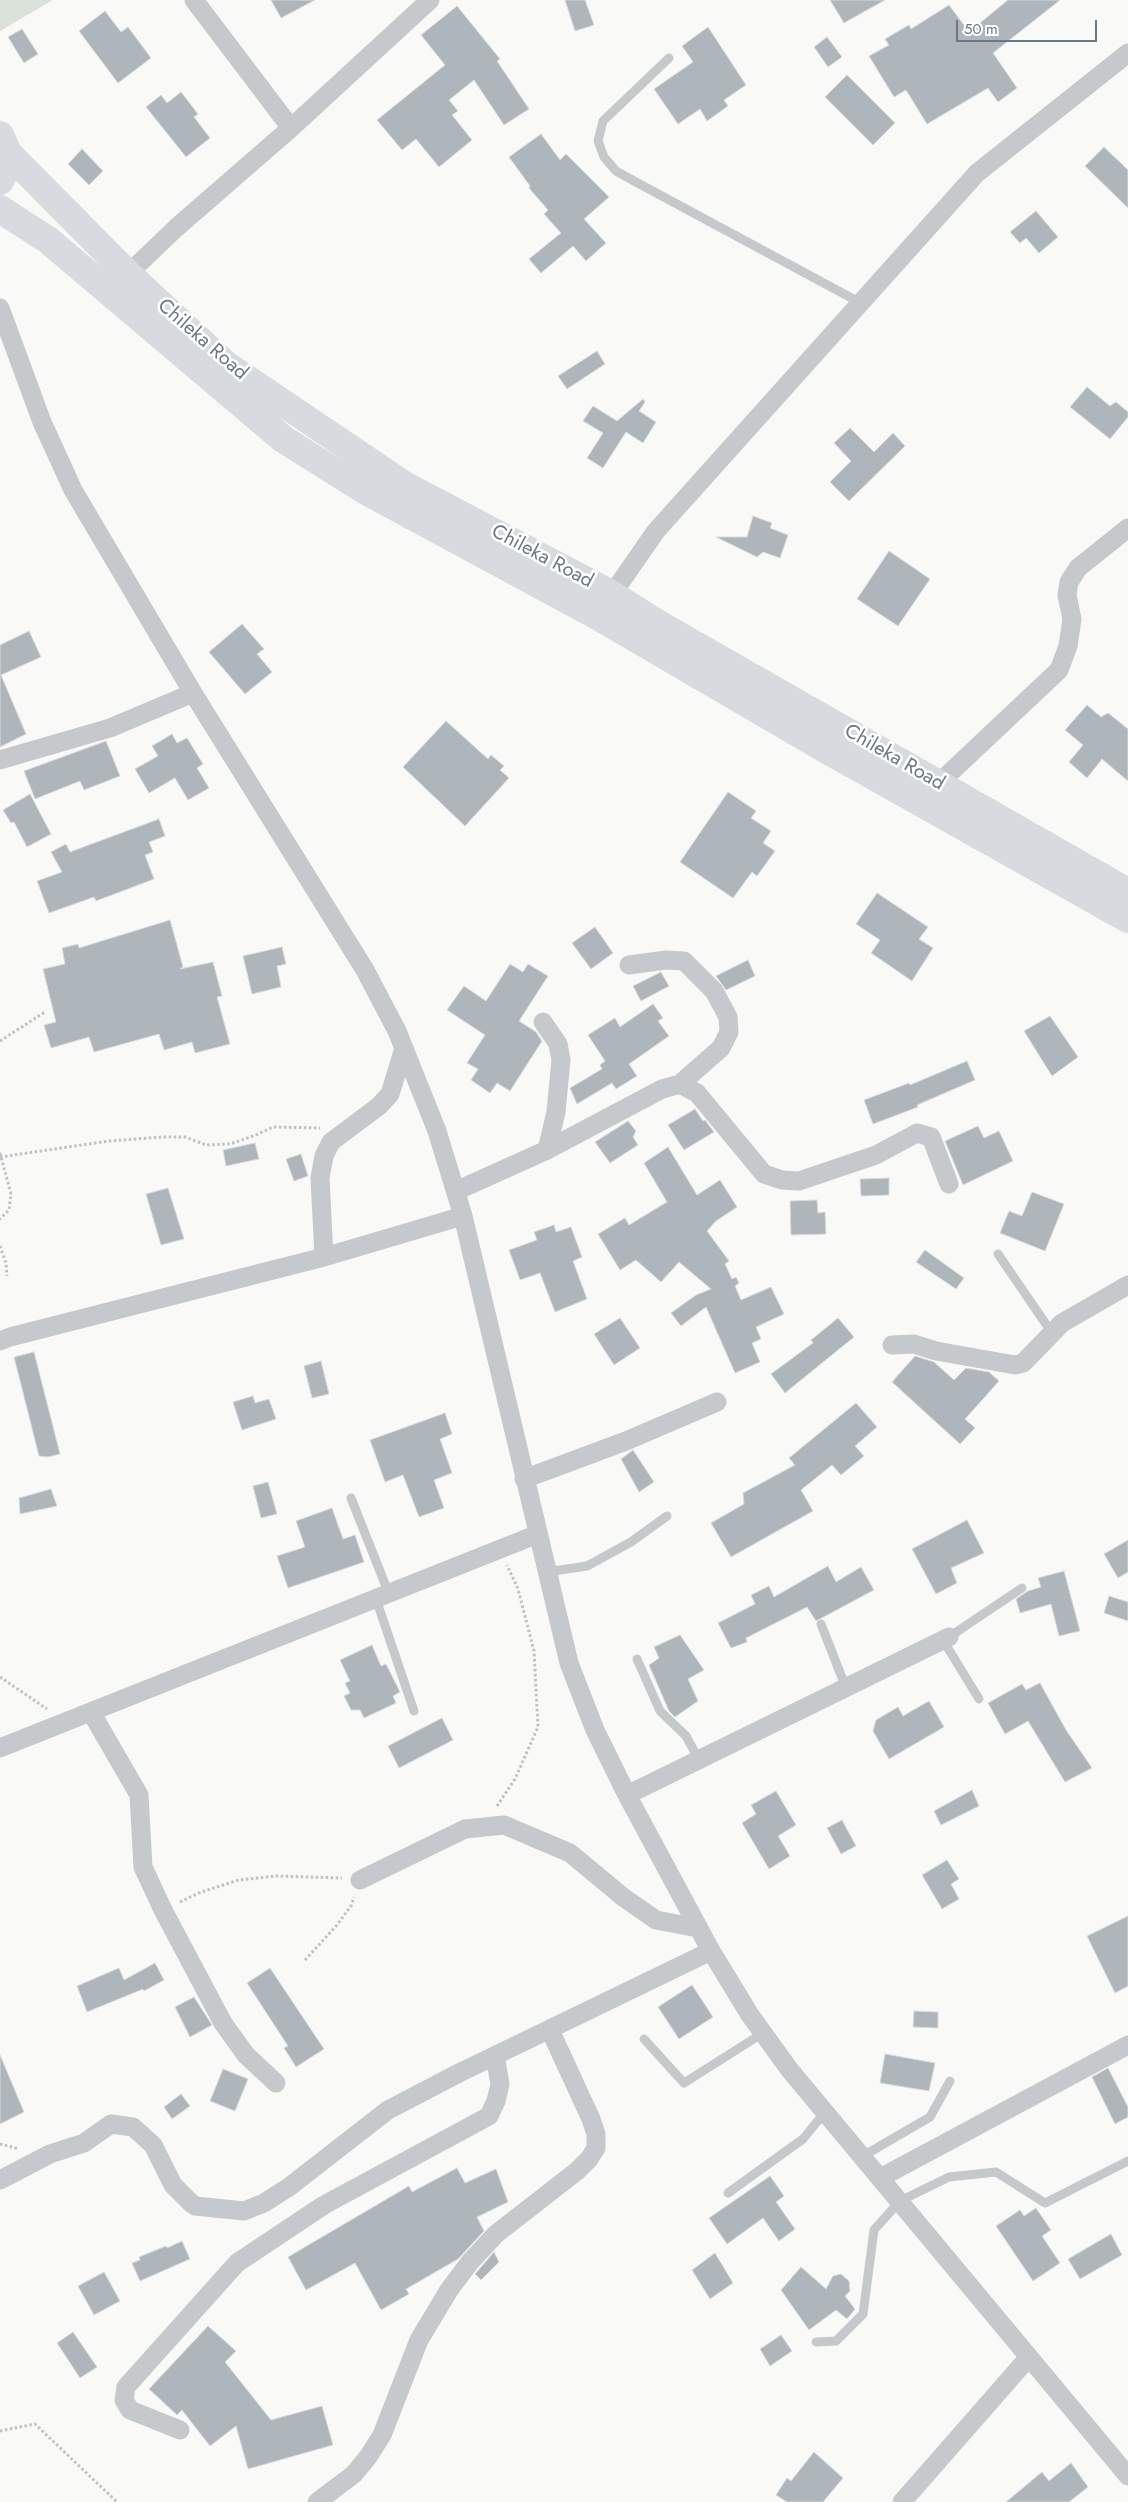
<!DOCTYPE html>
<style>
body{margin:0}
#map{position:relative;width:1128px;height:2502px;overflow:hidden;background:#f9f9f7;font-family:Jost,sans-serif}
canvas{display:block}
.scale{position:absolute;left:956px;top:20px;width:141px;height:22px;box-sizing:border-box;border:2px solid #697887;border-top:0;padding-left:6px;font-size:15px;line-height:18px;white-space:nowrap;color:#697887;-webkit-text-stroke:4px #fff;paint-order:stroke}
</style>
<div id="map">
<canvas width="1128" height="2502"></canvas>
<div class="scale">50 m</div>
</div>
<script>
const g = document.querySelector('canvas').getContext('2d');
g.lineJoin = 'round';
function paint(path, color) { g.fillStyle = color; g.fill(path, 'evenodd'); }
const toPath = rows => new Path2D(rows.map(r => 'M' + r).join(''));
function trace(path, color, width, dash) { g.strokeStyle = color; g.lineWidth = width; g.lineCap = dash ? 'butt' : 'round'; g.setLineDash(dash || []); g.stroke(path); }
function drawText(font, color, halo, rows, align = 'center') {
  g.font = font + ' Jost,sans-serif'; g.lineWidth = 5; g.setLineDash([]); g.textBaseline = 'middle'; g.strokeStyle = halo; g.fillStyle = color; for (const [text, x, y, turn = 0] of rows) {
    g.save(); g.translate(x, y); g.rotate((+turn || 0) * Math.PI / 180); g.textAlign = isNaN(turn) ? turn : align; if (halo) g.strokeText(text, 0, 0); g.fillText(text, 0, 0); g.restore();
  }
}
const green = toPath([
 [0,0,53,0,0,31]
]);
const building = toPath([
 [271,0,315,0,281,18,271,0],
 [565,0,585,0,594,25,575,31,565,0],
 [830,0,885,0,844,23,830,0],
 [1008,0,1060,0,993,53,1017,88,998,102,988,88,927,124,906,90,894,97,869,56,889,45,885,39,909,25,911,29,949,5,969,32,1008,0],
 [457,6,500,59,497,61,529,109,504,125,474,80,449,100,458,111,452,115,472,140,439,167,416,139,402,150,377,120,445,65,421,35,457,6],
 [105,11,121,32,128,27,151,58,118,83,79,31,105,11],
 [708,27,746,85,724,100,728,106,707,121,700,109,678,124,654,89,693,62,682,46,708,27],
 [22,29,38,54,24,63,8,37,22,29],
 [827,37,842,57,828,67,814,47,827,37],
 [847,75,895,123,873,145,825,97,847,75],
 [181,92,198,114,194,117,210,138,186,157,146,107,161,95,167,103,181,92],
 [541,134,560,160,566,154,609,197,584,219,606,243,586,261,573,246,541,273,529,259,561,233,544,214,548,210,529,188,530,186,509,157,541,134],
 [1104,147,1128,170,1128,208,1085,166,1104,147],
 [82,149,103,171,89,185,68,164,82,149],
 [1036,211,1058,237,1039,253,1026,238,1020,243,1010,232,1036,211],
 [597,351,605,364,567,389,558,376,597,351],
 [1087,387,1110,406,1116,402,1128,412,1128,417,1110,439,1070,407,1087,387],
 [643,399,645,402,639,411,656,422,643,443,626,432,603,468,587,458,603,433,583,421,593,406,617,421,643,399],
 [850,428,874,452,893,433,905,446,849,501,830,482,851,461,834,443,850,428],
 [753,516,772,523,770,528,788,535,780,558,763,552,757,557,716,537,747,537,753,516],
 [889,551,930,579,898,626,857,599,889,551],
 [242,624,264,649,257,654,272,672,245,694,209,652,242,624],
 [29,631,41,657,1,675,26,734,0,747,0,645,29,631],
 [1087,705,1101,717,1108,713,1128,729,1128,781,1102,759,1087,778,1069,762,1083,745,1065,730,1087,705],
 [446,721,488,759,491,755,504,766,500,770,509,778,465,826,403,767,446,721],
 [172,734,177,743,187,738,203,764,197,768,209,788,188,800,175,778,149,793,135,769,158,756,152,746,172,734],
 [106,741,120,776,84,790,80,781,35,799,24,771,106,741],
 [728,792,756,811,751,818,771,831,763,843,775,851,757,876,752,872,733,898,680,862,728,792],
 [30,794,51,834,27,847,14,822,11,823,3,810,30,794],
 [159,819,165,836,149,842,153,852,145,855,154,879,96,901,94,897,49,913,37,881,62,872,51,852,66,844,70,852,159,819],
 [877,893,928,927,919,939,933,948,912,981,871,953,880,940,856,924,877,893],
 [170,920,183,967,180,969,213,962,222,996,217,997,230,1044,195,1053,192,1042,164,1050,159,1034,94,1052,89,1037,51,1048,44,1025,56,1022,43,969,65,964,62,948,78,944,79,948,170,920],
 [595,927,613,953,591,969,572,943,595,927],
 [282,947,286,964,277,966,281,987,252,994,243,956,282,947],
 [748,960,755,976,726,990,716,976,748,960],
 [510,964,523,972,528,964,548,976,519,1021,536,1032,542,1041,510,1091,497,1083,490,1093,471,1080,478,1069,467,1063,485,1035,447,1010,464,986,486,1001,510,964],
 [661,972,669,986,641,1001,633,986,661,972],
 [653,1004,663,1018,658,1021,669,1036,629,1064,637,1076,616,1089,612,1083,577,1104,570,1088,602,1069,600,1065,605,1061,588,1035,615,1018,620,1027,653,1004],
 [1050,1016,1078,1057,1052,1076,1024,1031,1050,1016],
 [967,1061,975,1080,917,1105,918,1107,873,1124,864,1100,909,1083,910,1085,967,1061],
 [695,1109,703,1121,705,1120,714,1132,684,1150,668,1125,695,1109],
 [628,1121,636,1131,633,1137,638,1145,610,1163,595,1142,628,1121],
 [978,1126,984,1138,999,1131,1013,1161,963,1185,945,1141,978,1126],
 [255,1143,259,1159,226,1166,223,1150,255,1143],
 [668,1147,697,1195,720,1180,737,1207,716,1221,707,1231,729,1261,725,1264,732,1279,736,1277,739,1283,735,1286,741,1300,771,1287,784,1314,756,1327,761,1339,752,1343,760,1362,735,1373,706,1307,681,1326,671,1313,696,1295,711,1289,679,1262,661,1282,636,1260,620,1270,598,1234,625,1218,629,1225,667,1202,644,1163,668,1147],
 [301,1154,308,1176,294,1181,286,1159,301,1154],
 [889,1178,889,1195,861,1196,860,1179,889,1178],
 [168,1188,184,1239,161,1245,146,1194,168,1188],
 [1032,1192,1064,1204,1045,1251,1000,1233,1009,1211,1022,1216,1032,1192],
 [817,1200,818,1213,825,1212,826,1234,791,1235,790,1201,817,1200],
 [554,1225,556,1232,571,1227,582,1257,573,1261,587,1299,555,1312,540,1273,520,1280,509,1250,537,1240,534,1232,554,1225],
 [925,1250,964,1278,956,1289,916,1262,925,1250],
 [620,1318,640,1348,614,1365,594,1334,620,1318],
 [838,1318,854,1337,785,1393,771,1374,813,1343,811,1340,838,1318],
 [34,1352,60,1454,48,1457,39,1456,14,1357,34,1352],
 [915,1356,934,1362,954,1380,966,1368,989,1372,999,1381,965,1419,975,1428,960,1444,892,1382,915,1356],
 [321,1361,329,1394,312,1398,304,1366,321,1361],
 [253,1396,255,1403,269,1399,276,1419,242,1430,233,1402,253,1396],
 [856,1403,877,1427,855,1446,864,1456,841,1475,832,1465,801,1490,813,1511,731,1557,711,1523,744,1504,743,1493,795,1465,789,1458,856,1403],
 [445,1413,452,1434,440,1439,452,1473,434,1480,444,1508,419,1517,403,1475,385,1482,370,1440,445,1413],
 [633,1450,654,1482,639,1492,621,1459,633,1450],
 [268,1482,277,1514,261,1518,253,1486,268,1482],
 [51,1489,57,1506,20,1514,19,1498,51,1489],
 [332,1508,343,1539,355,1535,364,1562,288,1588,277,1556,305,1547,296,1521,332,1508],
 [967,1520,984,1553,951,1568,957,1583,936,1594,912,1549,967,1520],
 [1128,1540,1128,1572,1118,1578,1104,1554,1128,1540],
 [828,1566,836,1582,861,1567,874,1590,816,1621,807,1607,746,1638,747,1642,731,1648,718,1623,755,1604,751,1595,769,1586,774,1597,828,1566],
 [1064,1571,1080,1631,1059,1636,1051,1604,1020,1613,1016,1599,1028,1591,1041,1587,1038,1578,1064,1571],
 [1109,1596,1128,1602,1128,1621,1104,1613,1109,1596],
 [680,1635,704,1670,688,1679,698,1701,675,1717,669,1711,649,1665,659,1658,654,1647,680,1635],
 [372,1645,381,1666,386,1664,400,1692,393,1696,396,1703,364,1718,360,1710,351,1710,344,1696,350,1693,345,1683,350,1681,340,1660,372,1645],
 [1040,1683,1066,1730,1092,1768,1065,1782,1028,1721,1005,1734,988,1703,1022,1684,1026,1690,1040,1683],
 [929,1701,944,1727,889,1759,873,1731,876,1720,898,1707,903,1716,929,1701],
 [442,1718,453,1740,399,1768,388,1746,442,1718],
 [972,1790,979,1806,941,1825,934,1811,972,1790],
 [776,1791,796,1825,778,1836,790,1856,769,1869,742,1823,756,1814,751,1805,776,1791],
 [842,1820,856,1846,841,1854,827,1828,842,1820],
 [947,1860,959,1879,951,1884,959,1899,942,1909,922,1875,947,1860],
 [1128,1916,1128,1986,1115,1993,1087,1936,1128,1916],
 [155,1963,164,1980,144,1991,143,1989,87,2012,77,1986,119,1968,124,1980,155,1963],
 [270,1968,324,2049,296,2067,284,2048,288,2046,247,1983,270,1968],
 [692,1985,713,2017,679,2039,658,2007,692,1985],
 [194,1997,212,2025,190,2037,175,2007,194,1997],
 [914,2011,938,2012,938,2028,913,2027,914,2011],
 [885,2054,935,2063,929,2091,880,2083,885,2054],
 [0,2055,24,2112,0,2124,0,2055],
 [1108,2068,1128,2107,1128,2117,1115,2124,1092,2077,1108,2068],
 [223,2069,248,2079,235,2111,210,2101,223,2069],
 [181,2094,190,2106,172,2119,164,2107,181,2094],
 [457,2168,465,2183,496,2169,508,2202,477,2217,484,2231,458,2259,406,2289,409,2294,381,2310,355,2263,306,2290,288,2257,409,2186,412,2192,457,2168],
 [770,2176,784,2196,776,2202,795,2229,779,2241,763,2218,727,2244,709,2218,770,2176],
 [1036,2208,1051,2230,1042,2236,1060,2263,1033,2281,996,2226,1020,2210,1024,2216,1036,2208],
 [1111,2234,1122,2255,1080,2279,1068,2259,1111,2234],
 [182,2241,190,2259,140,2281,132,2263,140,2260,139,2257,166,2246,167,2248,182,2241],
 [494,2252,499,2262,481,2280,475,2274,494,2252],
 [715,2253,733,2283,710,2299,692,2270,715,2253],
 [801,2267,826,2289,833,2276,841,2274,849,2281,850,2291,845,2296,855,2309,847,2319,836,2310,809,2330,781,2290,801,2267],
 [104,2272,120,2301,94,2315,78,2286,104,2272],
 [208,2326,236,2351,225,2362,271,2420,322,2406,333,2445,248,2469,236,2426,210,2446,182,2410,177,2415,149,2389,208,2326],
 [73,2332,97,2367,80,2378,57,2343,73,2332],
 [781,2335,792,2351,770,2366,760,2349,781,2335],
 [814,2452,843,2478,823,2502,787,2502,776,2495,787,2478,791,2481,814,2452],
 [1071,2463,1088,2487,1069,2502,1006,2502,1042,2472,1049,2481,1071,2463]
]);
const path = toPath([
 [0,1041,45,1012],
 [0,1153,11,1194,9,1210,0,1219],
 [0,1157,109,1141,163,1137,185,1137,206,1145,230,1144,256,1135,273,1127,320,1128],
 [0,1246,6,1263,7,1276],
 [0,1677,47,1709],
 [497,1806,515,1779,538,1727,534,1651,518,1589,507,1565],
 [180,1902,201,1892,239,1880,276,1876,342,1878],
 [305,1960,337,1925,351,1906,354,1897],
 [0,2144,19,2149],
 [0,2431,35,2424,117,2502]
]);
const lane = toPath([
 [669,58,603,121,598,141,604,157,616,171,634,181,859,302],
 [998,1254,1052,1333],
 [351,1498,389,1594],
 [547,1572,587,1566,631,1542,667,1516],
 [376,1599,414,1711],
 [821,1624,846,1688],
 [949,1637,1022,1588],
 [943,1640,979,1699],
 [637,1659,660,1711,686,1736,699,1760],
 [644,2039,684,2083,763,2033],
 [863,2156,930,2117,950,2081],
 [728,2193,803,2139,825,2112],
 [816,2342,836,2341,863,2314,874,2230,900,2201,949,2177,996,2172,1045,2203,1128,2161]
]);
const street = toPath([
 [194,0,291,128],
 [128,274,176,228,291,128,430,0],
 [0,308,42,422,73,490,193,693,365,970,397,1031,437,1131,463,1216,569,1663,595,1730,627,1795,711,1951,750,2015,789,2069,1128,2476],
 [606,603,656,531,977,173,1128,53],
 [0,760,110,728,193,693],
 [938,784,1059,670,1068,646,1072,619,1067,595,1069,582,1078,568,1128,528],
 [629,965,666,960,684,961,714,991,728,1017,729,1032,721,1048,680,1084],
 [543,1022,558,1044,561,1060,556,1112,547,1150],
 [456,1191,547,1150,662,1089,680,1084,697,1093,764,1174,782,1180,799,1181,876,1155,917,1133,931,1137,949,1184],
 [324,1257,320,1178,324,1156,331,1142,379,1106,390,1094,404,1048],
 [0,1341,10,1337,324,1257,463,1216],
 [892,1345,914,1344,936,1351,1015,1365,1023,1363,1062,1323,1128,1285],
 [524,1479,626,1441,717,1402],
 [91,1712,139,1795,143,1867,163,1910,223,2023,246,2055,276,2083],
 [0,1748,538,1534],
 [627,1795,949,1637],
 [360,1880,465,1829,504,1825,570,1853,623,1897,656,1920,698,1928],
 [880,2178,1128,2045],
 [0,2180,50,2154,84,2143,111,2124,133,2127,153,2145,173,2185,191,2203,195,2206,244,2211,264,2203,289,2187,388,2110,459,2073,711,1951],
 [180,2430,130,2410,124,2400,126,2387,237,2263,324,2205,489,2116,496,2101,500,2084,495,2056],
 [317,2502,354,2474,368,2457,382,2435,419,2340,449,2290,470,2262,496,2234,577,2171,589,2159,596,2148,596,2134,591,2119,550,2030],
 [902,2502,1029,2357]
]);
const highway = toPath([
 [0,135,8,153,8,164,0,181],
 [8,153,128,274,225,364,406,486,611,594,662,626,1128,892],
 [0,209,48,240,283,439,364,490,599,617,825,749,1128,919]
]);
const streetNames = [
 ["Chileka Road",202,340,41],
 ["Chileka Road",542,557,28],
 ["Chileka Road",894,758,30]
];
paint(green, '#dae1d8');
paint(building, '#aeb5bb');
trace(building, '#dbdbd9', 1);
trace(path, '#bfc1c3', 3, [2.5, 2.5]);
trace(lane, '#c5c9cc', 9);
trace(street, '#c5c9cc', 19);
trace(highway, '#d7dbdf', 28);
drawText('20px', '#697887', '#fff', streetNames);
</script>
